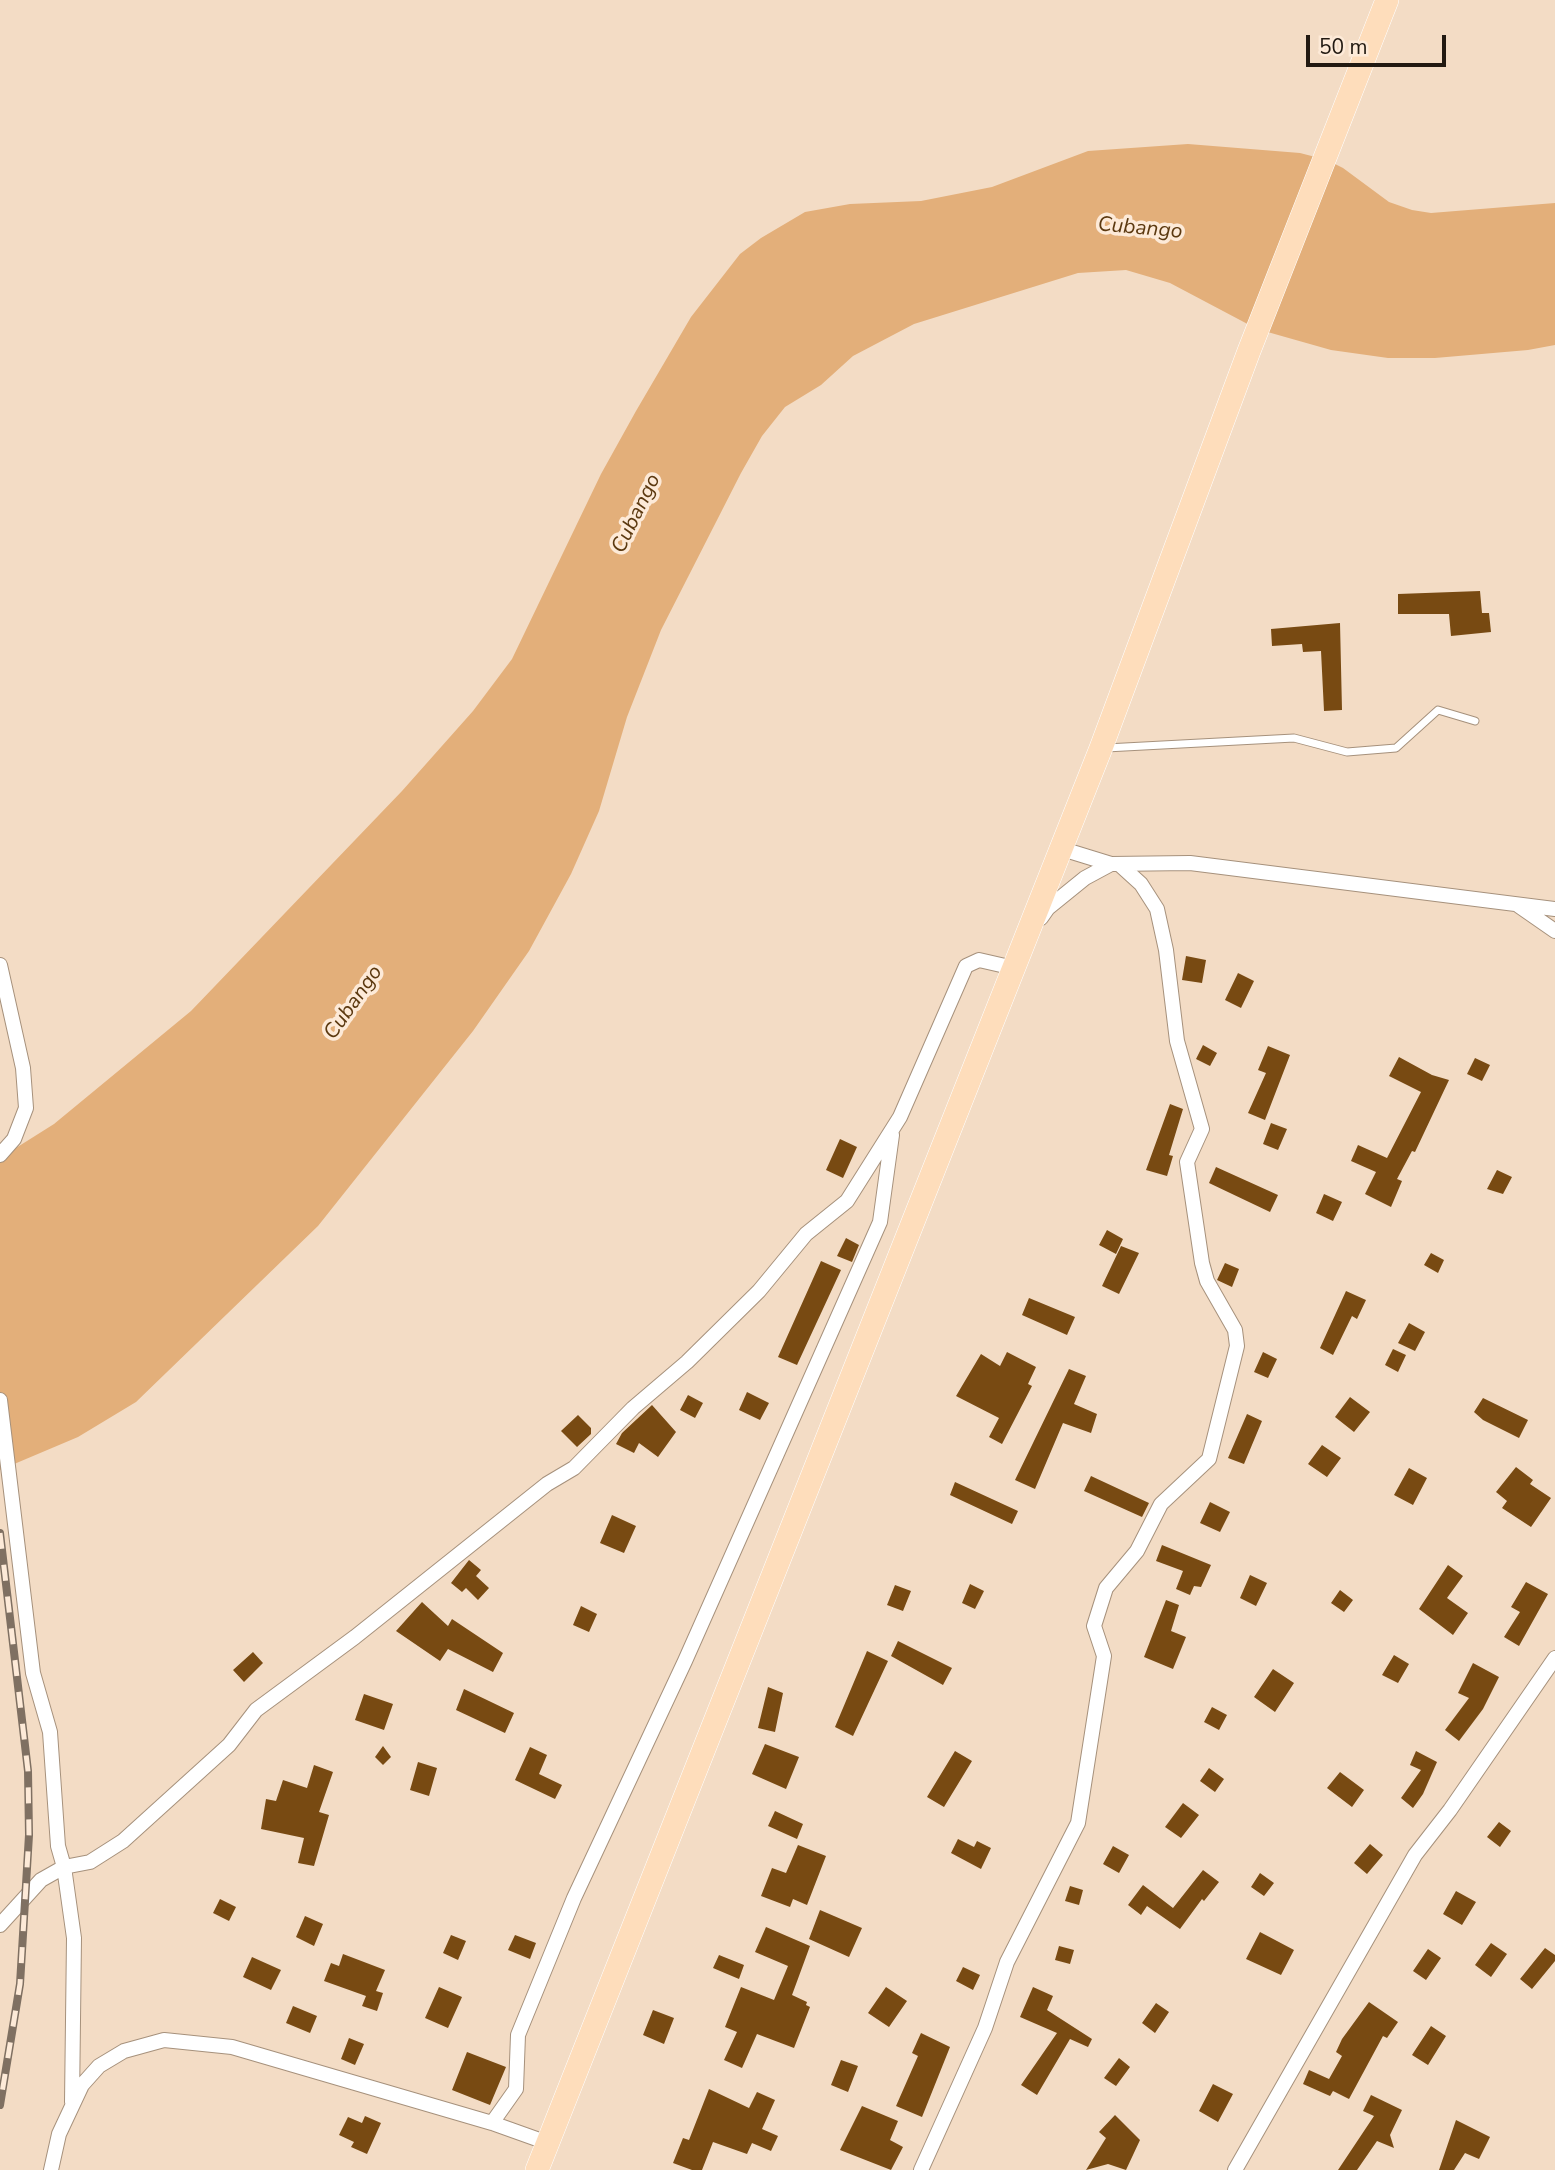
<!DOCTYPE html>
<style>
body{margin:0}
#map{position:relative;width:1555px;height:2170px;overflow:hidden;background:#f3dcc5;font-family:"Nunito Sans",sans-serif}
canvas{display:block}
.scale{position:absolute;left:1306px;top:35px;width:140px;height:32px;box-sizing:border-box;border:4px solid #221a12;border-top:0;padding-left:9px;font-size:21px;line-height:24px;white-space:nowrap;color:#221a12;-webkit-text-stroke:5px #fdead8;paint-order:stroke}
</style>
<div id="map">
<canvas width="1555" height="2170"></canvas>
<div class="scale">50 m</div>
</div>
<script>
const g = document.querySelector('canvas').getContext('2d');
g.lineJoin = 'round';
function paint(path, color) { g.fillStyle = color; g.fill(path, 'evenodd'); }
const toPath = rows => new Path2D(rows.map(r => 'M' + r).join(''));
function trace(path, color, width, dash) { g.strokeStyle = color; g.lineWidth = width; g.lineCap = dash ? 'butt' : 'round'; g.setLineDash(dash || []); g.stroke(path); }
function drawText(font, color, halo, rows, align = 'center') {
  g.font = font + ' "Nunito Sans",sans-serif'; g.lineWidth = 7; g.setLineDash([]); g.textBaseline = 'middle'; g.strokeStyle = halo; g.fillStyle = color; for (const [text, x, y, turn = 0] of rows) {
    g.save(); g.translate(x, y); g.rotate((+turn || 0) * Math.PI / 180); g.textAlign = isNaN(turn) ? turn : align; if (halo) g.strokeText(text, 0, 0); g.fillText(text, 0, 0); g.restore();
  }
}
const water = toPath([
 [1188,144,1300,153,1327,160,1343,168,1389,202,1412,210,1431,213,1555,203,1555,345,1528,350,1435,358,1388,358,1331,350,1257,329,1170,283,1126,270,1078,273,914,324,853,356,821,385,785,407,762,436,741,473,661,630,627,717,599,811,571,874,529,951,473,1031,318,1226,136,1402,78,1437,0,1470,0,1158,54,1124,191,1011,402,791,473,711,512,659,601,474,636,411,691,317,740,254,761,238,805,212,850,204,921,201,992,187,1088,151]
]);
const building = toPath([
 [1480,591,1482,613,1489,613,1491,632,1451,636,1449,614,1398,614,1398,594],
 [1340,623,1342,710,1324,711,1321,651,1303,652,1302,644,1272,646,1271,629],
 [1186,956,1206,960,1202,983,1182,980],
 [1238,973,1254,981,1241,1008,1225,1000],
 [1203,1045,1217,1053,1210,1066,1196,1059],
 [1268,1046,1290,1055,1265,1120,1248,1113,1266,1073,1258,1070],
 [1399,1057,1432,1075,1449,1080,1415,1152,1412,1151,1397,1179,1402,1181,1391,1207,1365,1194,1376,1172,1351,1161,1358,1145,1387,1158,1421,1092,1389,1076],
 [1475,1058,1490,1065,1482,1081,1467,1074],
 [1170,1104,1183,1109,1169,1155,1173,1156,1167,1176,1146,1170],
 [1271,1123,1287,1129,1278,1150,1263,1144],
 [840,1139,857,1147,843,1178,826,1170],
 [1216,1167,1278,1195,1270,1212,1209,1183],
 [1497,1170,1512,1177,1503,1194,1487,1189],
 [1324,1194,1342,1202,1333,1221,1316,1213],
 [1107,1230,1123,1239,1116,1254,1099,1245],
 [846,1238,859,1245,852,1262,837,1256],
 [1121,1246,1139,1253,1119,1294,1102,1286],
 [1431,1253,1444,1260,1438,1273,1424,1265],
 [821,1261,841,1270,797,1365,778,1357],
 [1225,1263,1239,1269,1232,1287,1217,1280],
 [1346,1291,1366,1300,1357,1319,1352,1316,1333,1355,1320,1348],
 [1029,1298,1075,1317,1067,1335,1022,1315],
 [1409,1323,1425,1332,1415,1351,1398,1343],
 [1393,1349,1406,1355,1398,1372,1385,1365],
 [1007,1352,1036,1367,1028,1384,1032,1386,1002,1444,989,1437,999,1418,956,1396,981,1354,1000,1366],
 [1263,1352,1277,1359,1268,1378,1254,1372],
 [1069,1369,1086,1376,1074,1404,1097,1414,1091,1433,1063,1423,1035,1489,1015,1480],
 [747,1392,769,1403,760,1420,739,1410],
 [688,1395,703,1403,695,1418,680,1410],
 [1350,1397,1370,1412,1354,1432,1335,1417],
 [1483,1398,1528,1420,1519,1438,1483,1420,1474,1412],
 [652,1405,676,1432,658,1457,639,1443,634,1453,616,1444,622,1433],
 [1247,1414,1262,1421,1244,1464,1228,1458],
 [578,1415,591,1428,591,1434,577,1447,561,1431],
 [1322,1445,1341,1458,1327,1477,1308,1464],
 [1516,1467,1533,1480,1530,1484,1551,1498,1531,1527,1502,1508,1507,1501,1496,1492],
 [1409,1468,1427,1478,1413,1505,1394,1495],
 [1091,1476,1149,1503,1142,1517,1084,1491],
 [955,1482,1018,1511,1012,1524,950,1495],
 [1210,1502,1230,1512,1220,1532,1200,1523],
 [612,1515,636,1526,624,1553,600,1543],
 [1162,1545,1211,1565,1201,1587,1194,1586,1190,1595,1176,1589,1183,1571,1156,1561],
 [469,1560,481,1570,476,1576,489,1588,478,1600,466,1588,462,1592,451,1583],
 [1448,1565,1463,1576,1447,1598,1468,1613,1453,1635,1419,1609],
 [1250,1575,1267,1583,1256,1606,1240,1598],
 [1526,1582,1548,1594,1519,1646,1504,1637,1520,1612,1511,1607],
 [970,1584,984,1591,975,1609,962,1603],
 [895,1585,911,1591,903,1611,887,1605],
 [1340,1590,1353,1600,1344,1612,1331,1603],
 [1166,1600,1179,1605,1171,1631,1186,1637,1173,1669,1144,1657],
 [422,1602,448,1626,452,1619,503,1653,493,1672,448,1649,440,1661,396,1631],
 [581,1606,597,1614,589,1632,573,1625],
 [898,1641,952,1668,943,1685,891,1656],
 [867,1651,888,1661,853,1736,835,1727],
 [253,1652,263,1663,244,1682,233,1670],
 [1394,1655,1409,1664,1398,1683,1382,1675],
 [1473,1663,1499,1677,1483,1709,1459,1741,1445,1730,1469,1698,1458,1693],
 [1273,1669,1294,1683,1275,1712,1254,1697],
 [768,1687,783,1693,775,1732,758,1728],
 [464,1689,514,1713,505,1733,456,1710],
 [364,1694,393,1704,384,1730,355,1720],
 [1212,1707,1227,1715,1219,1730,1204,1722],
 [765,1744,799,1757,786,1789,752,1774],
 [383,1746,391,1757,383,1765,375,1757],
 [530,1747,547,1755,539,1774,562,1785,555,1799,515,1780],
 [955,1751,972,1761,944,1807,927,1797],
 [1416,1751,1437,1762,1423,1794,1413,1808,1401,1798,1421,1770,1410,1765],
 [418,1762,437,1768,429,1796,410,1790],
 [314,1765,333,1772,319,1812,329,1815,314,1866,298,1863,304,1838,261,1829,266,1799,276,1801,283,1780,307,1788],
 [1209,1768,1224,1779,1215,1792,1200,1781],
 [1340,1772,1364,1790,1352,1807,1327,1788],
 [1183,1803,1199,1815,1181,1838,1165,1827],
 [775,1811,803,1824,797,1839,768,1826],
 [1499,1822,1511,1831,1500,1847,1487,1837],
 [958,1839,974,1847,977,1841,991,1848,981,1869,951,1853],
 [1370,1844,1383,1855,1367,1874,1354,1863],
 [798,1845,826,1856,807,1905,793,1899,790,1907,761,1896,772,1868,786,1873],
 [1113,1846,1129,1855,1119,1873,1103,1864],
 [1203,1870,1219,1882,1204,1901,1202,1899,1180,1929,1147,1906,1141,1915,1128,1905,1143,1885,1173,1908],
 [1260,1873,1274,1883,1264,1896,1251,1887],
 [1070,1886,1083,1890,1079,1905,1065,1901],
 [1456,1891,1476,1902,1462,1925,1443,1914],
 [220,1899,236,1907,229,1921,213,1913],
 [820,1910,862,1928,849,1957,809,1939],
 [305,1916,323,1924,314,1946,296,1937],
 [766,1927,810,1946,792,1995,807,2002,806,2005,810,2007,794,2048,757,2034,742,2068,724,2060,737,2032,725,2027,741,1987,774,2000,788,1966,755,1952],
 [1260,1932,1294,1950,1281,1975,1246,1959],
 [451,1935,466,1941,458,1960,443,1953],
 [515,1935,536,1943,530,1959,508,1950],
 [1491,1943,1507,1954,1491,1977,1475,1965],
 [1059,1946,1074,1950,1070,1964,1055,1960],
 [1545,1948,1555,1955,1555,1961,1532,1989,1520,1979],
 [1428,1949,1441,1958,1426,1980,1413,1971],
 [343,1954,385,1970,376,1991,383,1993,377,2011,362,2006,366,1996,324,1981,331,1963,339,1966],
 [719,1955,744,1965,739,1979,713,1968],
 [252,1957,281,1970,271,1990,243,1977],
 [963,1967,980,1975,973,1990,956,1981],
 [439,1987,462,1997,448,2028,425,2018],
 [886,1987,907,2001,889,2027,868,2013],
 [1033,1987,1053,1996,1047,2010,1092,2039,1088,2047,1070,2039,1037,2095,1021,2085,1057,2033,1020,2017],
 [1369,2002,1398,2022,1387,2038,1383,2036,1349,2099,1333,2091,1330,2096,1303,2084,1309,2070,1329,2079,1342,2056,1336,2052,1342,2039],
 [1156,2003,1169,2012,1155,2033,1142,2023],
 [293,2006,317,2016,310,2033,286,2023],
 [653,2010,674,2018,664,2044,643,2035],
 [1431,2026,1446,2036,1428,2065,1412,2055],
 [921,2033,950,2047,922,2117,896,2106,918,2056,912,2053],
 [349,2038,364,2044,355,2065,341,2059],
 [467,2052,506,2067,490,2105,452,2090],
 [1119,2058,1130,2067,1116,2086,1104,2078],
 [841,2060,858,2066,848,2092,831,2085],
 [1213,2084,1233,2094,1218,2122,1199,2111],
 [709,2089,749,2108,757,2092,775,2100,762,2129,778,2136,771,2151,752,2143,747,2154,713,2142,702,2170,692,2170,673,2163,683,2138,689,2140],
 [1371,2095,1402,2110,1390,2135,1394,2148,1377,2141,1357,2170,1338,2170,1374,2116,1363,2111],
 [862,2106,898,2121,890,2140,903,2147,891,2170,840,2150],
 [1115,2115,1140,2140,1126,2170,1108,2164,1086,2170,1106,2138,1099,2132],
 [365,2116,381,2123,367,2154,351,2147,354,2142,339,2135,348,2117,362,2123],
 [1456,2120,1490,2137,1479,2159,1465,2153,1454,2170,1439,2170]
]);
const lane = toPath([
 [1106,748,1294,738,1347,752,1396,748,1438,710,1475,721]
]);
const street = toPath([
 [1059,848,1111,864,1190,863,1555,909],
 [1519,906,1555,931],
 [1041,918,1048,908,1085,878,1111,864],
 [0,965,23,1068,26,1108,14,1139,0,1155],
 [0,1400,33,1673,50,1732,58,1846,64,1867,41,1880,0,1925],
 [72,2102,74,1938,64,1867,90,1862,123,1841,229,1745,256,1710,355,1637,547,1484,574,1468,633,1408,687,1362,759,1291,806,1234,847,1201,900,1117,966,966,979,960,1014,968],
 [492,2123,516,2089,518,2035,574,1898,685,1661,880,1222,892,1135],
 [51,2170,59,2134,82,2085,99,2066,124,2051,164,2040,232,2047,492,2123,548,2143],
 [921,2170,985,2028,1007,1962,1078,1823,1104,1656,1094,1626,1106,1588,1137,1551,1161,1504,1209,1459,1237,1346,1235,1330,1207,1281,1202,1263,1187,1162,1202,1129,1177,1041,1166,950,1157,909,1141,884,1119,864],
 [1235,2170,1415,1855,1450,1810,1555,1658]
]);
const primary = toPath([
 [537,2170,1101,748,1249,351,1387,0]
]);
const rail = toPath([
 [0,1533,28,1771,29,1835,20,1984,0,2105]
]);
const waterNames = [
 ["Cubango",1140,229,5],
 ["Cubango",637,514,-64],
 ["Cubango",354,1003,-55]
];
paint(water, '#e3af7a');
paint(building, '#784a12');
trace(lane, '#a6917c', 9);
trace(street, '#a6917c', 16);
trace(primary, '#fff', 24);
trace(lane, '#fff', 7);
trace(street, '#fff', 14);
trace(primary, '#feddbb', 23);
trace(rail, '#7f7062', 8);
trace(rail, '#fdead8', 5, [16]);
drawText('italic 21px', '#5c3910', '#fdead8', waterNames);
</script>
